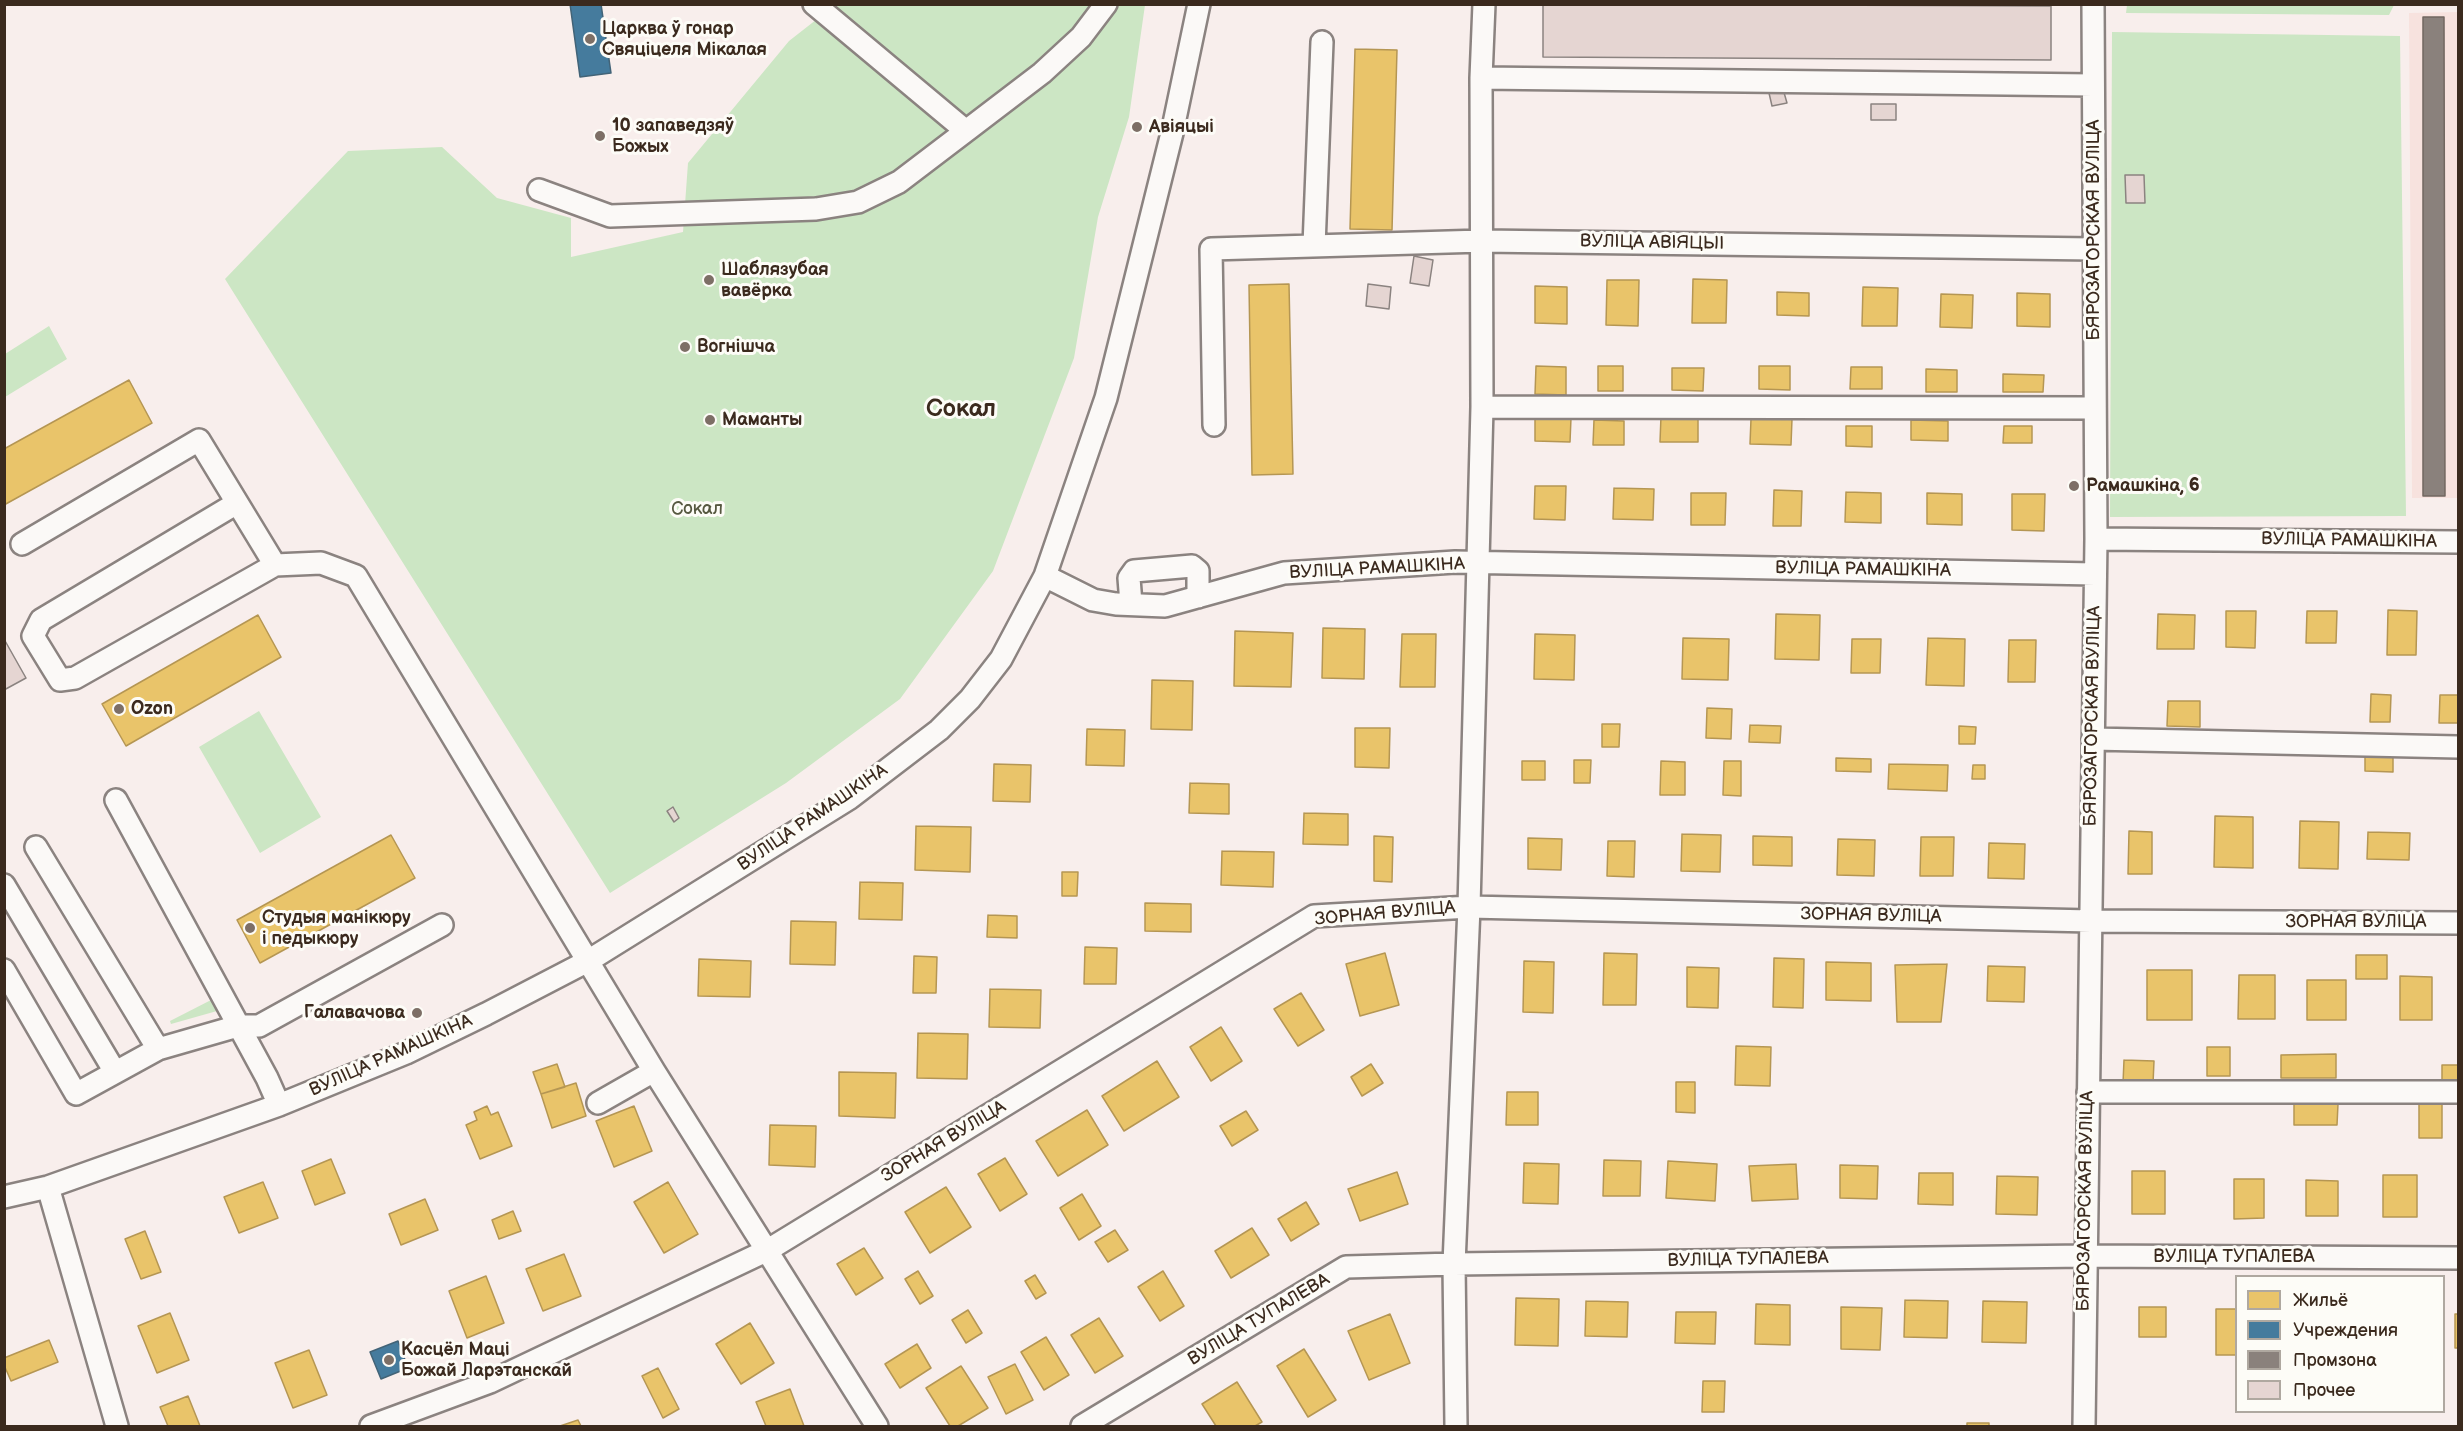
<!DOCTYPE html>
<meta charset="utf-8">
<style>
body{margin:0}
#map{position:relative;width:2463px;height:1431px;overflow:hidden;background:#f8eeec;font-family:"Balsamiq Sans",sans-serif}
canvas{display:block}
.frame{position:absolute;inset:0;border:6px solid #3b2a1e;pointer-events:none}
.legend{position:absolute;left:2235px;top:1275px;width:210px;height:138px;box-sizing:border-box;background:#fdfcf7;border:2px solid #afa8a0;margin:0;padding:8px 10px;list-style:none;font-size:18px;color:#3b2a1e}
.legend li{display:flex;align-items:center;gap:12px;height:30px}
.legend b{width:30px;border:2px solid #afa8a0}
</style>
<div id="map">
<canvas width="2463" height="1431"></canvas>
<div class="frame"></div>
<ul class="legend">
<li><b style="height:16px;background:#e9c46a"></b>Жильё</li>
<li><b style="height:16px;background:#457b9d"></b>Учреждения</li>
<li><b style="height:16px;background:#8a817c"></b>Промзона</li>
<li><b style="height:16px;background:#e5d5d2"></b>Прочее</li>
</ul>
</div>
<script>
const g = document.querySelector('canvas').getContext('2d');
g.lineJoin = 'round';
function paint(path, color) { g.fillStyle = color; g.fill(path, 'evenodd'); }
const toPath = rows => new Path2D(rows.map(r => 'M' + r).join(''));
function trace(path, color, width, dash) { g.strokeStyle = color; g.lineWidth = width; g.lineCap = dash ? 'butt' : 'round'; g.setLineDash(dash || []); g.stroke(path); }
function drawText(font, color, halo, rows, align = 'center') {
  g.font = font + ' "Balsamiq Sans",sans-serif'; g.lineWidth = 6; g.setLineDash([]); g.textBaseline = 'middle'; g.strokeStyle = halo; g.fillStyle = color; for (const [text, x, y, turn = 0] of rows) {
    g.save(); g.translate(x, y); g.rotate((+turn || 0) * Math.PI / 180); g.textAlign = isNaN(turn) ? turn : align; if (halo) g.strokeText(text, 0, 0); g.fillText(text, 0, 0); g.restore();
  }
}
const built = toPath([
 [2458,12,2458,498,2412,498,2409,13]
]);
const green = toPath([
 [835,5,1145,5,1129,117,1098,217,1074,358,993,571,900,699,786,783,610,893,225,279,348,151,442,147,497,198,571,218,571,257,683,232,688,163,789,41],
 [2127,5,2394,4,2394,5,2389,15,2126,13],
 [2112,32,2400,36,2406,516,2110,517],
 [49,326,67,359,5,397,5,354],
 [259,711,321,817,260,853,199,747],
 [213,999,220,1009,217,1011,171,1024,170,1021]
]);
const homes = toPath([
 [1355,49,1397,50,1392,230,1350,229,1355,49],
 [1693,279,1727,280,1726,323,1692,323,1693,279],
 [1607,280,1639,280,1638,326,1606,325,1607,280],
 [1289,284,1293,474,1252,475,1249,285,1289,284],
 [1535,286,1567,287,1567,324,1535,323,1535,286],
 [1863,287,1898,288,1897,326,1862,326,1863,287],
 [1777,292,1809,293,1809,316,1777,315,1777,292],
 [2017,293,2050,294,2050,327,2017,326,2017,293],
 [1941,294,1973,295,1972,328,1940,327,1941,294],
 [1536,366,1566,367,1566,395,1535,394,1536,366],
 [1598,366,1623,366,1623,391,1598,391,1598,366],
 [1759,366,1790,366,1790,390,1759,389,1759,366],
 [1851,367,1882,367,1882,389,1850,389,1851,367],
 [1672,368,1704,368,1703,391,1672,390,1672,368],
 [1926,369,1957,370,1957,392,1926,392,1926,369],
 [2003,374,2044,375,2043,392,2003,392,2003,374],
 [129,380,152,423,4,505,4,449,129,380],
 [1661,416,1698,417,1698,442,1660,442,1661,416],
 [1535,417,1571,418,1570,442,1535,441,1535,417],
 [1751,419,1792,419,1791,445,1750,444,1751,419],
 [1594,420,1624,421,1624,445,1593,445,1594,420],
 [1911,420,1948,421,1948,441,1911,440,1911,420],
 [1846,426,1872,426,1872,447,1846,446,1846,426],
 [2004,426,2032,426,2032,443,2003,443,2004,426],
 [1535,486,1566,486,1565,520,1534,519,1535,486],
 [1614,488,1654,489,1653,520,1613,519,1614,488],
 [1774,490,1802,491,1801,526,1773,526,1774,490],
 [1846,492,1881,493,1881,523,1845,522,1846,492],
 [1691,493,1726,493,1725,525,1691,525,1691,493],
 [1927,493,1962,494,1962,525,1927,524,1927,493],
 [2012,494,2045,494,2044,531,2012,530,2012,494],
 [2388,610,2417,611,2416,655,2387,655,2388,610],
 [2226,611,2256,611,2255,648,2226,647,2226,611],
 [2307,611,2337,611,2336,643,2306,643,2307,611],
 [1776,614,1820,615,1819,660,1775,659,1776,614],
 [2158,614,2195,615,2194,649,2157,649,2158,614],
 [258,615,281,657,126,746,102,704,258,615],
 [1323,628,1365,629,1364,679,1322,678,1323,628],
 [1235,631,1293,633,1291,687,1234,686,1235,631],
 [1402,634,1436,634,1435,687,1400,687,1402,634],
 [1535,634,1575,635,1574,680,1534,679,1535,634],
 [1683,638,1729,639,1728,680,1682,679,1683,638],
 [1928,638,1965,639,1964,686,1926,685,1928,638],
 [1852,639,1881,639,1880,673,1851,673,1852,639],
 [2009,640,2036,640,2035,682,2008,682,2009,640],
 [1152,680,1193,681,1192,730,1151,729,1152,680],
 [2371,694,2391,695,2390,722,2370,722,2371,694],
 [2440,695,2458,695,2458,723,2439,723,2440,695],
 [2168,701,2200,701,2200,727,2167,726,2168,701],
 [1707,708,1732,709,1731,739,1706,738,1707,708],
 [1602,724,1620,724,1619,747,1602,747,1602,724],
 [1750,725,1781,726,1780,743,1749,742,1750,725],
 [1959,726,1976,727,1975,744,1959,744,1959,726],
 [1355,728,1390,728,1389,768,1355,767,1355,728],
 [1087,729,1125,730,1124,766,1086,765,1087,729],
 [2365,754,2393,754,2393,772,2365,771,2365,754],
 [1836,758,1871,759,1871,772,1836,771,1836,758],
 [1574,760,1591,760,1590,783,1574,783,1574,760],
 [1522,761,1545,761,1545,780,1522,780,1522,761],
 [1661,761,1685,762,1685,795,1660,795,1661,761],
 [1724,761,1741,761,1741,796,1723,795,1724,761],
 [994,764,1031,765,1030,802,993,801,994,764],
 [1889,764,1948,765,1947,791,1888,789,1889,764],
 [1973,765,1985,765,1985,779,1972,779,1973,765],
 [1190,783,1229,784,1229,814,1189,813,1190,783],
 [1304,813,1348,814,1348,845,1303,844,1304,813],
 [2215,816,2253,817,2253,868,2214,867,2215,816],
 [2300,821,2339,822,2338,869,2299,868,2300,821],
 [916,826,971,827,970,872,915,870,916,826],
 [2129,831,2152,832,2152,874,2128,874,2129,831],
 [2368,832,2410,833,2409,860,2367,859,2368,832],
 [1682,834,1721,835,1720,872,1681,871,1682,834],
 [391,835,415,878,260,963,237,920,391,835],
 [1374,836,1393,837,1392,882,1374,881,1374,836],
 [1753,836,1792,837,1792,866,1753,865,1753,836],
 [1921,837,1954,837,1953,876,1920,876,1921,837],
 [1528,838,1562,839,1561,870,1528,869,1528,838],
 [1838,839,1875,840,1874,876,1837,875,1838,839],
 [1608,841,1635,841,1634,877,1607,876,1608,841],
 [1989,843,2025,844,2024,879,1988,878,1989,843],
 [1222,851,1274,852,1273,887,1221,885,1222,851],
 [1062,872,1078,872,1077,896,1062,896,1062,872],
 [860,882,903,883,902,920,859,919,860,882],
 [1145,903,1191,904,1191,932,1145,931,1145,903],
 [988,915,1017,916,1017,938,987,937,988,915],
 [791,921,836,922,835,965,790,964,791,921],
 [1085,947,1117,948,1116,984,1084,984,1085,947],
 [1385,953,1399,1005,1360,1016,1346,964,1385,953],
 [1604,953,1637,954,1636,1005,1603,1005,1604,953],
 [2356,955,2387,955,2387,979,2356,979,2356,955],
 [914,956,937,957,936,993,913,993,914,956],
 [1774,958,1804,959,1803,1008,1773,1007,1774,958],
 [699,959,751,961,750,997,698,996,699,959],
 [1524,961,1554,962,1553,1013,1523,1012,1524,961],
 [1826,962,1871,963,1871,1001,1826,1000,1826,962],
 [1947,964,1941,1022,1897,1022,1895,965,1947,964],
 [1988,966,2025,967,2024,1002,1987,1001,1988,966],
 [1687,967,1719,968,1718,1008,1687,1007,1687,967],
 [2147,970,2192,970,2192,1020,2147,1020,2147,970],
 [2239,975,2275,975,2275,1019,2238,1019,2239,975],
 [2400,976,2432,977,2432,1020,2400,1020,2400,976],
 [2307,980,2346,980,2346,1020,2307,1020,2307,980],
 [990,989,1041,990,1040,1028,989,1027,990,989],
 [1301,993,1324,1030,1298,1046,1274,1009,1301,993],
 [1221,1027,1242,1061,1211,1081,1190,1047,1221,1027],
 [918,1033,968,1034,967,1079,917,1078,918,1033],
 [1736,1046,1771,1047,1770,1086,1735,1085,1736,1046],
 [2207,1047,2230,1047,2230,1076,2207,1076,2207,1047],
 [2336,1054,2336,1078,2281,1078,2281,1055,2336,1054],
 [2124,1060,2154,1061,2153,1084,2123,1083,2124,1060],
 [1157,1061,1179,1097,1124,1131,1102,1096,1157,1061],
 [557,1064,565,1087,541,1094,533,1072,557,1064],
 [1371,1064,1383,1083,1362,1096,1351,1077,1371,1064],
 [2442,1065,2458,1065,2458,1083,2442,1083,2442,1065],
 [839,1072,896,1073,895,1118,839,1116,839,1072],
 [1676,1082,1695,1082,1695,1113,1676,1112,1676,1082],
 [576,1083,586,1116,552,1128,541,1094,576,1083],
 [1507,1092,1538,1092,1538,1125,1506,1125,1507,1092],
 [2442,1102,2442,1138,2419,1138,2419,1103,2442,1102],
 [2294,1104,2338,1104,2337,1125,2294,1125,2294,1104],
 [487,1106,491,1115,498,1112,512,1146,480,1159,466,1125,477,1120,474,1112,487,1106],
 [634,1106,652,1151,614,1167,596,1121,634,1106],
 [1087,1110,1108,1145,1058,1176,1036,1141,1087,1110],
 [1246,1111,1258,1130,1232,1146,1220,1126,1246,1111],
 [770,1125,816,1126,815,1167,769,1165,770,1125],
 [1005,1158,1027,1194,1000,1211,978,1174,1005,1158],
 [331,1159,345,1193,315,1205,302,1171,331,1159],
 [1604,1160,1641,1161,1640,1196,1603,1196,1604,1160],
 [1668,1161,1717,1164,1715,1201,1666,1198,1668,1161],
 [1524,1163,1559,1164,1558,1204,1523,1203,1524,1163],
 [1796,1164,1798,1199,1752,1201,1749,1166,1796,1164],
 [1840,1165,1878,1166,1877,1199,1840,1198,1840,1165],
 [2132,1171,2165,1171,2165,1214,2132,1214,2132,1171],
 [1397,1172,1408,1204,1360,1221,1348,1189,1397,1172],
 [1919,1173,1953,1173,1953,1205,1918,1204,1919,1173],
 [2383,1175,2417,1175,2417,1217,2383,1217,2383,1175],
 [1997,1176,2038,1177,2037,1215,1996,1214,1997,1176],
 [2234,1179,2264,1179,2264,1218,2234,1219,2234,1179],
 [2306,1180,2338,1181,2338,1216,2306,1216,2306,1180],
 [263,1182,278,1218,239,1233,224,1197,263,1182],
 [668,1182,698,1234,664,1253,634,1202,668,1182],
 [946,1187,971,1227,930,1253,905,1212,946,1187],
 [1082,1194,1101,1226,1079,1240,1060,1208,1082,1194],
 [425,1199,438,1230,401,1245,389,1214,425,1199],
 [1306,1202,1319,1224,1291,1241,1278,1219,1306,1202],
 [513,1211,521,1231,499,1239,492,1220,513,1211],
 [1252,1228,1269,1255,1231,1278,1215,1251,1252,1228],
 [1115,1230,1128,1250,1108,1262,1095,1242,1115,1230],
 [145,1231,161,1272,141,1279,125,1239,145,1231],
 [864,1248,883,1278,856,1295,837,1264,864,1248],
 [564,1254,581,1296,543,1311,526,1269,564,1254],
 [918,1271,933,1296,920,1304,905,1279,918,1271],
 [1163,1271,1184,1306,1160,1321,1138,1287,1163,1271],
 [1035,1275,1046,1293,1036,1299,1025,1281,1035,1275],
 [486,1276,504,1323,467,1338,449,1291,486,1276],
 [1516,1298,1559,1299,1558,1346,1515,1345,1516,1298],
 [1905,1300,1948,1301,1947,1338,1904,1337,1905,1300],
 [1586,1301,1628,1302,1627,1337,1585,1336,1586,1301],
 [1983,1301,2027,1302,2026,1343,1982,1342,1983,1301],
 [1756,1304,1790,1305,1790,1345,1755,1344,1756,1304],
 [1841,1307,1882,1308,1880,1350,1841,1349,1841,1307],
 [2139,1307,2166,1307,2166,1337,2139,1337,2139,1307],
 [2216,1309,2236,1309,2236,1355,2216,1355,2216,1309],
 [968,1310,982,1333,966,1343,952,1320,968,1310],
 [1676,1312,1716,1312,1715,1344,1675,1343,1676,1312],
 [170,1313,189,1360,157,1373,138,1326,170,1313],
 [1390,1314,1410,1363,1369,1380,1348,1331,1390,1314],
 [2455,1314,2458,1314,2458,1348,2455,1348,2455,1314],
 [1099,1318,1123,1356,1095,1373,1071,1335,1099,1318],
 [750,1323,774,1363,741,1384,716,1344,750,1323],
 [1046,1337,1069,1375,1044,1390,1021,1352,1046,1337],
 [49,1340,58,1362,11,1381,4,1365,4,1358,49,1340],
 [917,1344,931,1368,900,1388,885,1364,917,1344],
 [1304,1349,1336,1400,1308,1417,1277,1366,1304,1349],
 [309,1350,327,1395,293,1408,275,1363,309,1350],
 [1015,1364,1033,1400,1006,1414,988,1377,1015,1364],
 [961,1366,988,1408,958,1426,950,1426,926,1388,961,1366],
 [658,1368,679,1409,663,1418,642,1376,658,1368],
 [1703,1381,1725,1381,1724,1412,1702,1412,1703,1381],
 [1237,1382,1262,1422,1255,1426,1216,1426,1202,1404,1237,1382],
 [790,1389,804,1426,766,1426,756,1402,790,1389],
 [188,1396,200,1426,168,1426,160,1407,188,1396],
 [578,1420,581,1426,560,1426,578,1420],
 [1967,1423,1989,1423,1989,1426,1967,1426,1967,1423]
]);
const public = toPath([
 [570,4,601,4,611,73,580,77,570,4],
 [398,1341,408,1368,381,1379,370,1352,398,1341]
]);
const industry = toPath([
 [2423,17,2444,17,2445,496,2423,496,2423,17]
]);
const building = toPath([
 [1543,4,2051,6,2051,60,1543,57,1543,4],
 [1783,89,1787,103,1772,106,1769,93,1783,89],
 [1871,104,1896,104,1896,120,1871,120,1871,104],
 [2125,175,2144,175,2145,203,2126,203,2125,175],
 [1414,256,1433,260,1429,286,1410,283,1414,256],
 [1368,284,1391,287,1389,309,1366,306,1368,284],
 [4,639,26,678,4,690,4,639],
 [673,807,679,818,674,822,667,811,673,807]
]);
const minor = toPath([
 [814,4,966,131,1042,73,1081,37,1106,4],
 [1481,78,2093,85],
 [539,190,610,216,816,209,858,202,899,182,966,131],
 [1314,246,1322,42],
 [1482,407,2094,408],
 [1214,425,1211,249,1482,241,2094,249],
 [237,503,41,620,33,636,60,680,75,678,275,565,321,563,356,576,654,1071,877,1426],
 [2096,539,2458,542],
 [22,544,199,440,275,565],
 [1045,576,1093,600,1116,604,1165,606,1284,573,1455,562,2095,574],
 [1131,604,1129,578,1134,571,1192,566,1198,571,1198,597],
 [2093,739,2458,747],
 [116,800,267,1078,279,1105],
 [36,847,158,1049],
 [4,885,115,1072],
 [4,970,76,1094,158,1049,238,1026,259,1026,442,925],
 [2088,1092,2458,1092],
 [598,1103,654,1071],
 [48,1187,117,1426],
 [4,1197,48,1187,279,1105,406,1053,486,1014,588,961,739,867,850,798,939,730,970,699,1001,659,1045,576,1106,398,1172,133,1199,4],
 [371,1426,490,1382,768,1250,1314,916,1469,907,2091,921,2458,923],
 [1082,1426,1346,1267,1454,1264,2085,1256,2458,1258],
 [1456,1426,1454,1264,1469,907,1482,407,1481,78,1484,4],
 [2084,1426,2096,539,2093,4]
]);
const markers = [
 [590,39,6,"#7d6f66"],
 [1137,127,6,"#7d6f66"],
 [600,136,6,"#7d6f66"],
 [709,280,6,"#7d6f66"],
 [685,347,6,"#7d6f66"],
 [710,420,6,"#7d6f66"],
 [2074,486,6,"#7d6f66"],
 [119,709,6,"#7d6f66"],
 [250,928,6,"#7d6f66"],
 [417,1013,6,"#7d6f66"],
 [389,1360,6,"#7d6f66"]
];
const poiNames = [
 ["Царква ў гонар",602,29],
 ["Свяціцеля Мікалая",602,50],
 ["10 запаведзяў",612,126],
 ["Божых",612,147],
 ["Авіяцыі",1149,127],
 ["Шаблязубая",721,270],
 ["вавёрка",721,291],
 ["Вогнішча",697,347],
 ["Маманты",722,420],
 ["Рамашкіна, 6",2086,486],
 ["Ozon",131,709],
 ["Студыя манікюру",262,918],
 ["і педыкюру",262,939],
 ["Галавачова",405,1013,"right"],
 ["Касцёл Маці",401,1350],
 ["Божай Ларэтанскай",401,1371]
];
const streetNames = [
 ["БЯРОЗАГОРСКАЯ ВУЛІЦА",2094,230,-90],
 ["ВУЛІЦА АВІЯЦЫІ",1652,243,1],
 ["ВУЛІЦА РАМАШКІНА",2349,541,1],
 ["ВУЛІЦА РАМАШКІНА",1377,569,-3],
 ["ВУЛІЦА РАМАШКІНА",1863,570,1],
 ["БЯРОЗАГОРСКАЯ ВУЛІЦА",2093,716,-89],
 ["ВУЛІЦА РАМАШКІНА",813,818,-34],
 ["ЗОРНАЯ ВУЛІЦА",1385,914,-5],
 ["ЗОРНАЯ ВУЛІЦА",1871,916,1],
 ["ЗОРНАЯ ВУЛІЦА",2356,922],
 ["ВУЛІЦА РАМАШКІНА",391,1056,-24],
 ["ЗОРНАЯ ВУЛІЦА",944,1142,-31],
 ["БЯРОЗАГОРСКАЯ ВУЛІЦА",2086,1201,-89],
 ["ВУЛІЦА ТУПАЛЕВА",2234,1257],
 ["ВУЛІЦА ТУПАЛЕВА",1748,1260,-1],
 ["ВУЛІЦА ТУПАЛЕВА",1259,1320,-31]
];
const parkNames = [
 ["Сокал",697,509]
];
const districtNames = [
 ["Сокал",961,410]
];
paint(built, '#f7e2de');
paint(green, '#cce6c4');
paint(homes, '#e9c46a');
trace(homes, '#b59653', 1.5);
paint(public, '#457b9d');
trace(public, '#426377', 1.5);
paint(industry, '#8a817c');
trace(industry, '#726760', 1.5);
paint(building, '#e5d5d2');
trace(building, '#8b8380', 1.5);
trace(minor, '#8b8380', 26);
trace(minor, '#fbf9f7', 21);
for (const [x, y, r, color] of markers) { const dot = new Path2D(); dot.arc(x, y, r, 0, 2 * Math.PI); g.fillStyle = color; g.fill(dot); trace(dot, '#fdfcf7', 2); }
drawText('bold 18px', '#3b2a1e', '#fdfcf7', poiNames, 'left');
drawText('18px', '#3b2a1e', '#fdfcf7', streetNames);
drawText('18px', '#565840', '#fdfcf7', parkNames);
drawText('bold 24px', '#3b2a1e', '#fdfcf7', districtNames);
</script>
